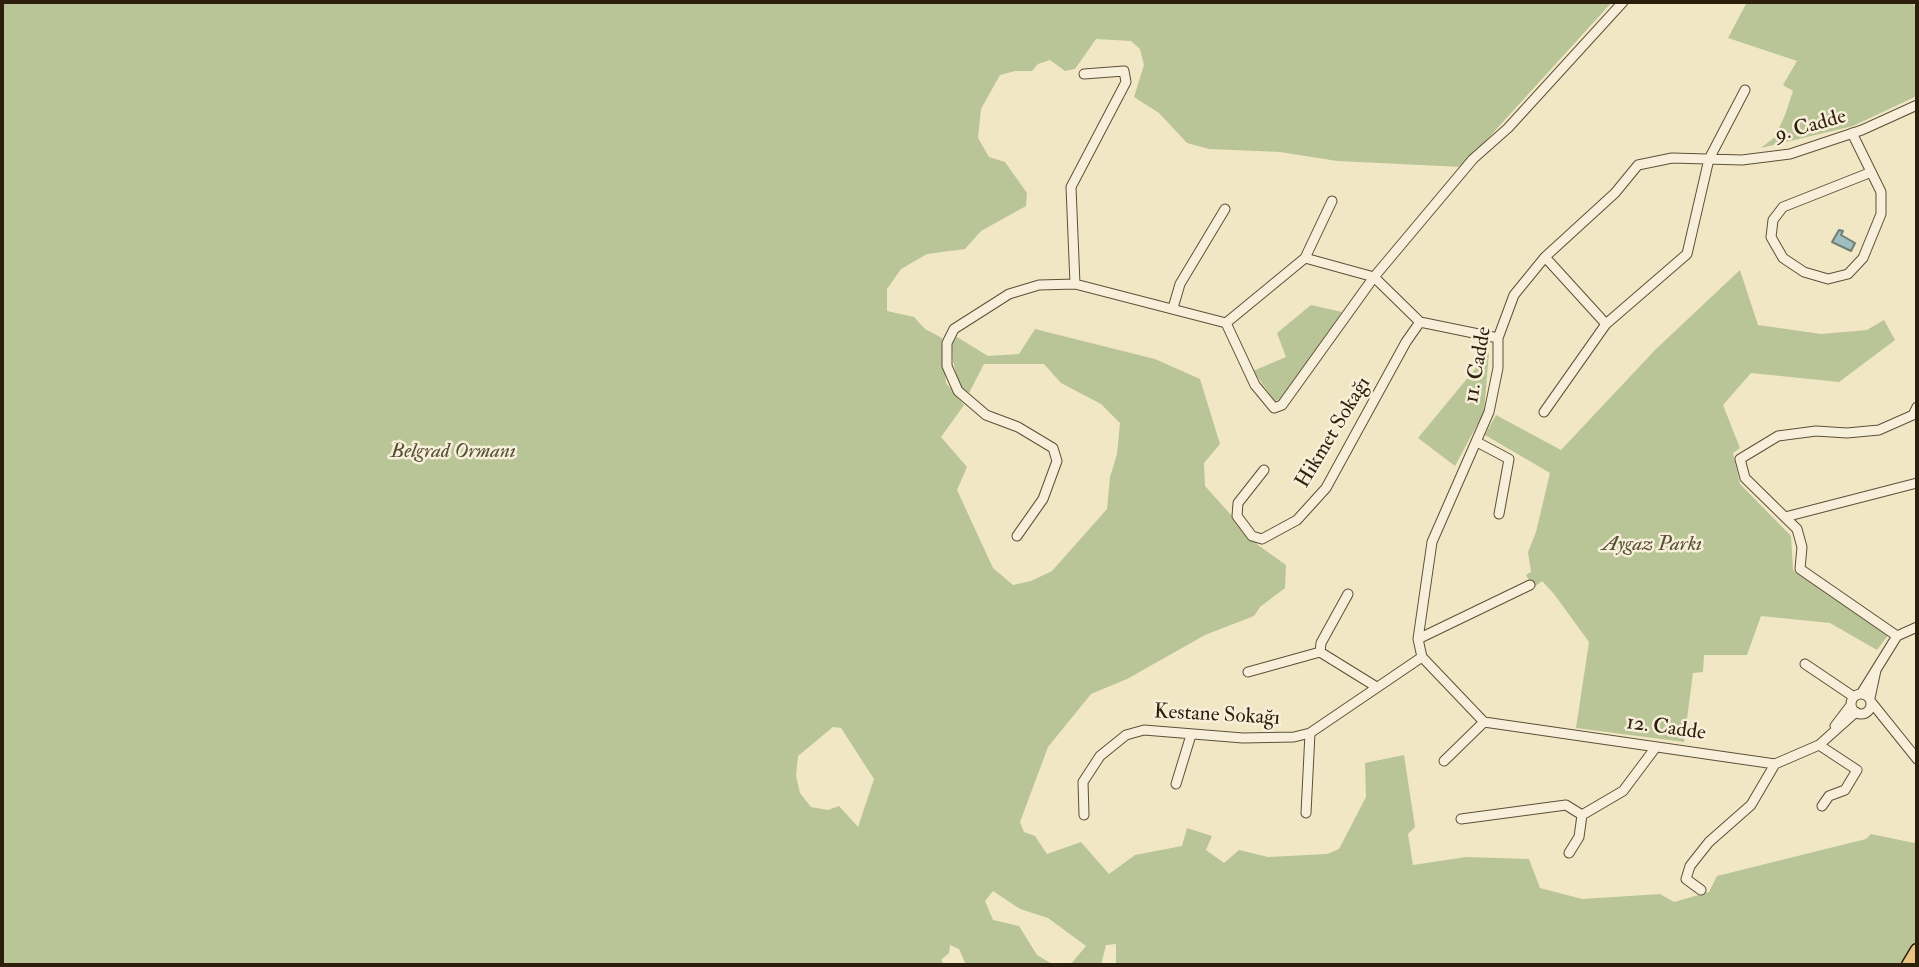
<!DOCTYPE html>
<meta charset="utf-8">
<style>
body{margin:0}
#map{position:relative;width:1919px;height:967px;overflow:hidden;background:#f2e7c5;font-family:"IM FELL Double Pica",serif}
canvas{display:block}
.frame{position:absolute;inset:0;border:4px solid #2b1e0a;pointer-events:none}
</style>
<div id="map">
<canvas width="1919" height="967"></canvas>
<div class="frame"></div>
</div>
<script>
const g = document.querySelector('canvas').getContext('2d');
g.lineJoin = 'round';
function paint(path, color) { g.fillStyle = color; g.fill(path, 'evenodd'); }
const toPath = rows => new Path2D(rows.map(r => 'M' + r).join(''));
function trace(path, color, width, dash) { g.strokeStyle = color; g.lineWidth = width; g.lineCap = dash ? 'butt' : 'round'; g.setLineDash(dash || []); g.stroke(path); }
function drawText(font, color, halo, rows, align = 'center') {
  g.font = font + ' "IM FELL Double Pica",serif'; g.lineWidth = 5; g.setLineDash([]); g.textBaseline = 'middle'; g.strokeStyle = halo; g.fillStyle = color; for (const [text, x, y, turn = 0] of rows) {
    g.save(); g.translate(x, y); g.rotate((+turn || 0) * Math.PI / 180); g.textAlign = isNaN(turn) ? turn : align; if (halo) g.strokeText(text, 0, 0); g.fillText(text, 0, 0); g.restore();
  }
}
const green = toPath([
 [2,2,1612,2,1462,167,1337,161,1280,152,1209,149,1187,143,1159,113,1134,97,1144,65,1140,49,1131,41,1096,39,1075,69,1065,71,1050,60,1038,64,1032,71,1015,71,1000,75,981,109,978,138,989,157,1005,162,1027,193,1026,206,981,231,965,249,927,254,901,269,887,289,887,311,914,317,925,329,942,338,946,383,964,405,941,437,967,467,957,490,993,568,1013,585,1031,581,1052,571,1107,509,1110,477,1117,454,1120,423,1101,404,1061,383,1044,364,984,364,969,393,960,388,953,361,952,339,957,337,988,356,1019,354,1035,329,1155,359,1200,379,1220,444,1204,463,1205,486,1258,545,1286,565,1285,588,1260,607,1254,616,1205,635,1127,679,1091,694,1048,747,1020,822,1024,832,1035,836,1047,854,1081,842,1109,874,1135,855,1182,846,1187,828,1212,836,1206,850,1224,863,1239,850,1268,857,1327,854,1339,849,1366,797,1365,763,1404,755,1415,827,1408,834,1413,865,1466,857,1529,859,1540,888,1582,899,1660,894,1674,902,1709,892,1717,876,1866,839,1871,834,1914,843,1917,839,1917,965,1116,965,1116,944,1106,945,1101,965,1070,965,1086,946,1048,918,1020,909,993,891,985,901,993,920,1019,926,1037,955,1054,965,966,965,959,949,950,945,949,953,941,960,944,965,2,965],
 [833,727,841,728,874,779,858,827,839,806,828,810,811,807,800,793,796,776,798,756],
 [1747,2,1911,2,1917,8,1917,96,1853,126,1761,148,1775,137,1785,115,1793,91,1783,85,1797,61,1728,38],
 [1740,270,1758,325,1821,334,1867,330,1884,320,1895,340,1839,382,1751,373,1723,405,1740,448,1733,453,1740,484,1791,536,1793,570,1889,634,1877,650,1830,623,1761,616,1747,655,1704,655,1703,672,1693,673,1684,742,1576,728,1589,642,1554,594,1542,581,1533,588,1526,575,1531,572,1528,552,1536,532,1550,473,1485,435,1496,415,1561,450,1656,349],
 [1311,305,1342,312,1280,399,1275,401,1253,371,1286,357,1277,333],
 [1489,352,1484,412,1455,466,1418,438]
]);
const water = toPath([
 [1839,230,1843,231,1841,235,1855,243,1851,251,1832,242,1839,230]
]);
const minor = toPath([
 [1852,133,1881,192,1881,214,1863,258,1848,274,1828,279,1804,272,1783,258,1771,237,1773,220,1783,207,1869,173],
 [1545,257,1606,324],
 [1305,258,1374,277,1420,322,1498,338],
 [1075,284,1071,187,1126,82,1124,71,1084,74],
 [1173,308,1180,284,1225,209],
 [1226,323,1255,385,1274,408,1282,405,1374,277,1473,159,1508,128,1623,2],
 [1226,323,1305,258,1332,201],
 [1544,412,1606,324,1687,254,1709,159,1745,90],
 [1477,442,1509,459,1499,514],
 [1264,470,1238,503,1237,516,1252,536,1262,539,1297,520,1326,488,1406,342,1420,322],
 [1785,517,1917,483],
 [1017,536,1043,499,1057,461,1053,448,1018,427,986,415,958,391,947,366,947,343,954,329,1009,294,1039,285,1075,284,1226,323],
 [1348,594,1321,643,1320,652,1375,686],
 [1897,636,1800,569,1802,547,1797,529,1745,478,1740,459,1778,436,1816,431,1847,433,1879,430,1913,415,1917,407],
 [1418,639,1530,585],
 [1805,664,1854,697],
 [1248,672,1320,652],
 '1851 704a10 10 0 1 1 20 0a10 10 0 1 1-20 0Z',
 [1861,694,1897,636,1917,627],
 [1870,698,1876,670],
 [1872,703,1917,759],
 [1484,722,1422,657,1418,639,1432,542,1489,412,1498,368,1498,338,1514,295,1545,257,1615,193,1638,165,1672,158,1742,160,1790,154,1862,130,1917,105],
 [1484,722,1775,764,1819,745,1856,712],
 [1835,726,1851,705],
 [1819,745,1857,770,1845,790,1829,796,1822,806],
 [1444,761,1484,722],
 [1176,784,1191,735],
 [1306,813,1310,733],
 [1084,815,1083,782,1100,756,1126,735,1144,730,1243,738,1294,737,1310,733,1422,657],
 [1461,819,1566,805,1582,815,1623,791,1656,747],
 [1569,853,1579,837,1582,815],
 [1701,890,1686,879,1690,866,1709,842,1751,805,1775,764]
]);
const major = toPath([
 [1908,965,1917,950]
]);
const streetNames = [
 ["9. Cadde",1811,127,-16],
 ["11. Cadde",1479,365,-80],
 ["Hikmet Sokağı",1334,433,-59],
 ["Kestane Sokağı",1217,716,3],
 ["12. Cadde",1666,729,8]
];
const parkNames = [
 ["Belgrad Ormanı",453,452],
 ["Aygaz Parkı",1652,545]
];
paint(green, '#b9c596');
paint(water, '#9fbebe');
trace(water, '#717e76', 2);
trace(minor, '#5d5039', 11);
trace(major, '#2b1e0a', 15);
trace(minor, '#f7efd9', 9);
trace(major, '#e9c482', 12);
drawText('21px', '#2b1e0a', '#f7efd9', streetNames);
drawText('italic 21px', '#565034', '#f7efd9', parkNames);
</script>
